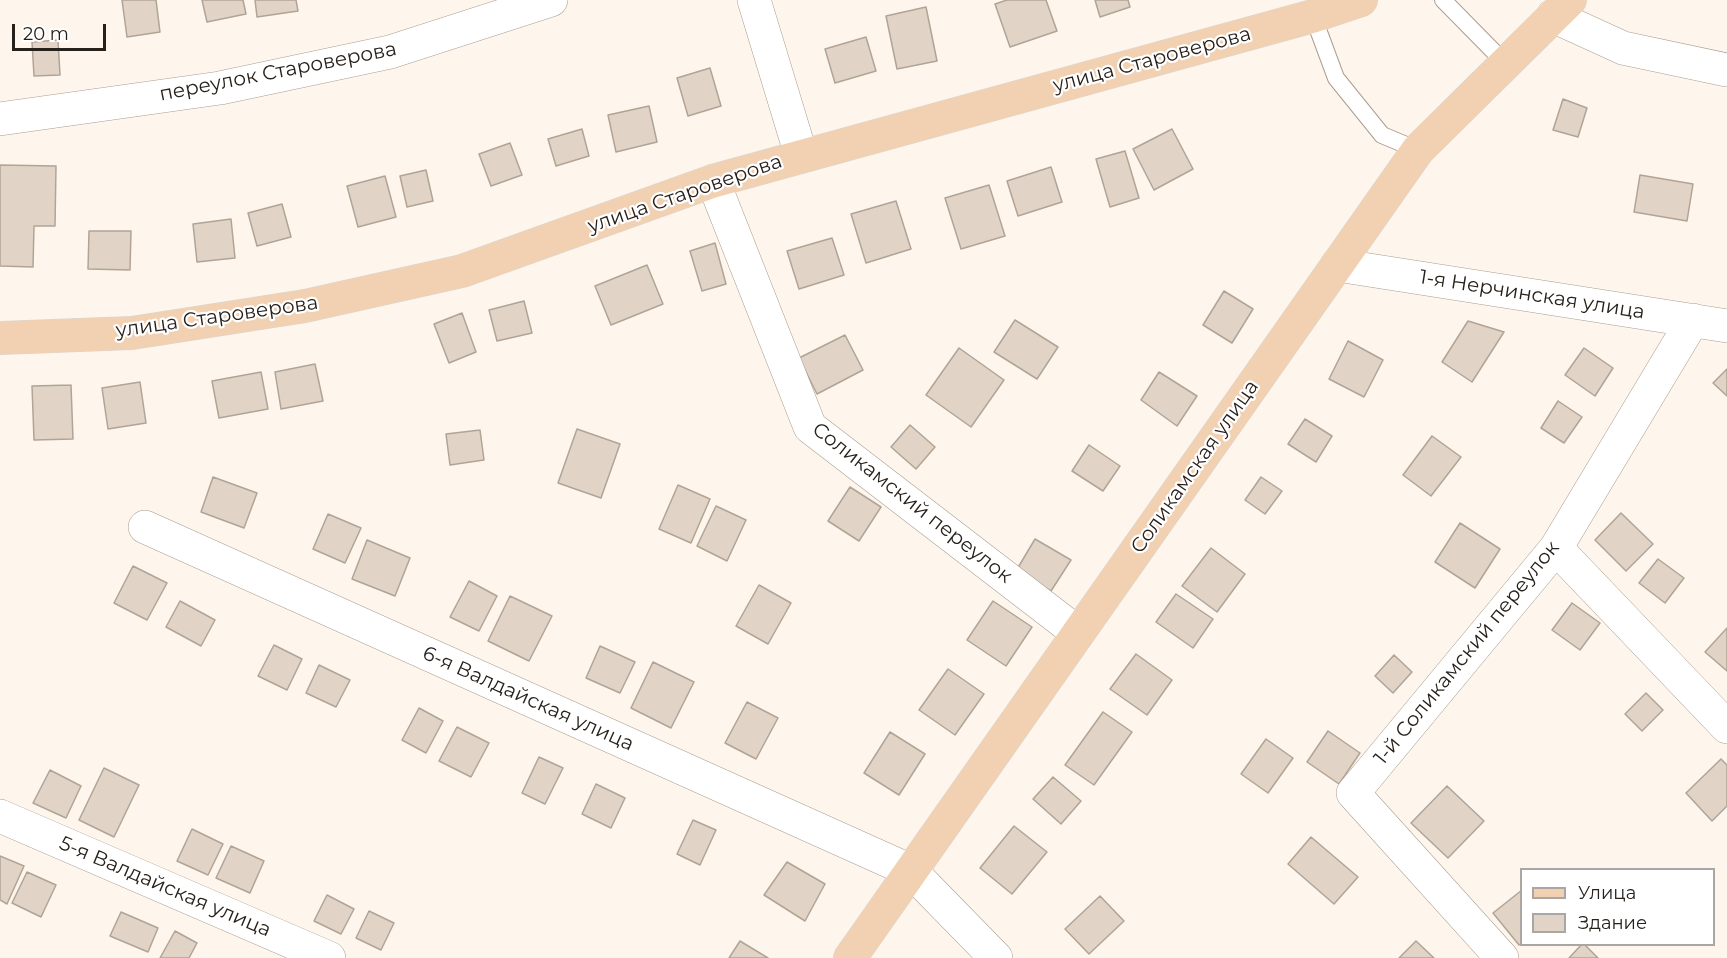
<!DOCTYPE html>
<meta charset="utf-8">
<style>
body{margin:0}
#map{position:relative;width:1727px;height:958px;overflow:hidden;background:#fef6ed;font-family:Montserrat,sans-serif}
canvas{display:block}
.legend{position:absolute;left:1520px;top:868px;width:195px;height:78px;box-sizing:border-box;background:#fff;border:2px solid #a9a6a4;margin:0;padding:8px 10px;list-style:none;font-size:18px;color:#27211c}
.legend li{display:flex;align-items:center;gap:12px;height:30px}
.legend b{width:30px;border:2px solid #a9a6a4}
.scale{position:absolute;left:12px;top:24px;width:94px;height:27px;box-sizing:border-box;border:3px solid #27211c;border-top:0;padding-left:8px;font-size:18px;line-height:21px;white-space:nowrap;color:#27211c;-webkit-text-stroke:4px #fff;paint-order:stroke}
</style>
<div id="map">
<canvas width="1727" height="958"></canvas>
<ul class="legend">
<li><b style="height:8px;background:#f1d1b1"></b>Улица</li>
<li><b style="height:16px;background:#e1d3c5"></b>Здание</li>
</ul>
<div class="scale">20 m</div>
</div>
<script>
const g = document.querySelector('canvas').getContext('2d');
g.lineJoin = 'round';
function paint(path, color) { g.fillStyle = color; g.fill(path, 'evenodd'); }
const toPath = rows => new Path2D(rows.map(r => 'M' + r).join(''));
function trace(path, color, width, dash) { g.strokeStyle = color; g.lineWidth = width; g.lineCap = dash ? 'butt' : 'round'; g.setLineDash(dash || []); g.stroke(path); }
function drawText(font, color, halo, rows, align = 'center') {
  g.font = font + ' Montserrat,sans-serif'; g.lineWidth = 4.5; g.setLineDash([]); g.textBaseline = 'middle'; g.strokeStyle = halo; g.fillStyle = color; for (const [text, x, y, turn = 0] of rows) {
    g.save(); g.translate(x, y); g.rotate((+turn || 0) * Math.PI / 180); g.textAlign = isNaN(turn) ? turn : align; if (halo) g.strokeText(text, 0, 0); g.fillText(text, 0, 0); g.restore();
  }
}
const building = toPath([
 [122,0,156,0,160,32,127,37,122,0],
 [202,0,243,0,246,14,207,22,202,0],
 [255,0,296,0,298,11,257,17,255,0],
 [1007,0,1046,0,1057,31,1010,47,995,4,1007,0],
 [1095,0,1128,0,1130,7,1100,17,1095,0],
 [926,7,937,61,897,69,886,16,926,7],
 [866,37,876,71,835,83,825,49,866,37],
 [58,40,60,75,34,76,32,42,58,40],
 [710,68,721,106,688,116,677,78,710,68],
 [1563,99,1587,108,1578,137,1553,130,1563,99],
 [649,106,657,142,616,152,608,115,649,106],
 [582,129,589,156,556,166,548,139,582,129],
 [1172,129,1193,169,1154,190,1133,149,1172,129],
 [510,143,522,175,491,186,479,154,510,143],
 [1125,151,1139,198,1110,207,1096,159,1125,151],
 [0,165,56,166,55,226,34,226,33,267,0,266,0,165],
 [1051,167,1062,202,1018,216,1007,181,1051,167],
 [426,170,433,201,407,207,400,176,426,170],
 [1640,175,1693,184,1687,221,1634,212,1640,175],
 [385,176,396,217,358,227,347,186,385,176],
 [989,185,1005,236,961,249,945,198,989,185],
 [896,201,911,249,866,263,851,214,896,201],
 [282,204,291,237,257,246,248,213,282,204],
 [231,219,235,258,197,262,193,224,231,219],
 [89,231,131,231,130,270,88,269,89,231],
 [832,238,844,275,799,289,787,251,832,238],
 [715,243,726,284,702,291,690,251,715,243],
 [647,265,663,304,611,325,595,286,647,265],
 [1224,291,1253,309,1232,343,1203,325,1224,291],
 [524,301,532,333,497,341,489,310,524,301],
 [462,313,476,352,449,363,434,324,462,313],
 [1015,320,1058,347,1037,379,994,352,1015,320],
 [1468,321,1504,332,1472,382,1442,362,1468,321],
 [845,335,863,370,817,394,799,358,845,335],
 [1348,341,1383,360,1364,397,1329,379,1348,341],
 [959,348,1004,380,971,427,926,395,959,348],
 [1584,348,1613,368,1595,396,1565,375,1584,348],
 [315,364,323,401,281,409,275,372,315,364],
 [1727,369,1727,396,1713,383,1727,369],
 [261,372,268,409,219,418,212,381,261,372],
 [1159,372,1197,396,1177,426,1141,400,1159,372],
 [140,382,146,423,108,429,102,388,140,382],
 [71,385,73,439,34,440,32,386,71,385],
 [1558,401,1582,417,1564,443,1541,428,1558,401],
 [1305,419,1332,436,1316,462,1288,444,1305,419],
 [910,425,935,447,916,469,891,447,910,425],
 [577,429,620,444,601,498,558,483,577,429],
 [480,430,484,460,450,465,446,434,480,430],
 [1432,436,1461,457,1431,496,1403,475,1432,436],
 [1089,445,1120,466,1103,491,1072,471,1089,445],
 [213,477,257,493,244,528,201,512,213,477],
 [1261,477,1282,491,1265,514,1245,500,1261,477],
 [678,485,710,499,691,543,659,529,678,485],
 [850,487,881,507,859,541,828,521,850,487],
 [716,506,746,520,727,561,697,546,716,506],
 [1621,513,1653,544,1626,571,1595,540,1621,513],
 [328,514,361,528,345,563,313,549,328,514],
 [1460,523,1500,549,1475,588,1435,562,1460,523],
 [1035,539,1071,560,1051,591,1016,571,1035,539],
 [367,540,410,558,395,596,352,579,367,540],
 [1211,548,1245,574,1217,612,1182,586,1211,548],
 [1658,559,1684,578,1665,603,1639,583,1658,559],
 [133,566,167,583,147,620,114,603,133,566],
 [469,581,497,596,479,631,450,617,469,581],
 [759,585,791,603,768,644,736,626,759,585],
 [1176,594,1213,619,1193,648,1156,622,1176,594],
 [510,596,552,616,529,661,488,641,510,596],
 [180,601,215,620,201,646,166,627,180,601],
 [993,601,1032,627,1006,666,967,640,993,601],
 [1572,603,1600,623,1580,650,1552,630,1572,603],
 [1727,628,1727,671,1705,652,1727,628],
 [274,645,302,659,287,690,258,676,274,645],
 [600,646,635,662,620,693,586,678,600,646],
 [1136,654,1172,680,1147,715,1110,689,1136,654],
 [1394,655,1412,672,1393,693,1375,676,1394,655],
 [653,662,694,682,671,728,631,708,653,662],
 [319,665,350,680,336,707,306,693,319,665],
 [948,669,984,694,955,735,919,710,948,669],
 [1646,693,1663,710,1642,731,1625,714,1646,693],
 [747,702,778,718,756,759,725,743,747,702],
 [419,708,443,721,426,753,402,740,419,708],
 [1103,712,1132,732,1094,785,1065,765,1103,712],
 [457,727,489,743,471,777,439,761,457,727],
 [1328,731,1360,753,1339,784,1307,762,1328,731],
 [890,732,925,754,899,795,864,773,890,732],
 [1266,739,1293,758,1268,793,1241,774,1266,739],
 [539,757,563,768,545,804,522,793,539,757],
 [1721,759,1727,765,1727,806,1712,821,1686,793,1721,759],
 [104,768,139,785,114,837,79,820,104,768],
 [50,770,81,786,66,818,33,803,50,770],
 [1053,777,1081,801,1061,824,1033,799,1053,777],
 [596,784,625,798,611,828,582,814,596,784],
 [1447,786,1484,821,1448,858,1411,823,1447,786],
 [693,820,716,830,700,865,677,854,693,820],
 [1014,826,1047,852,1012,894,980,868,1014,826],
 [192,829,223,844,208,875,177,861,192,829],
 [1311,837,1358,877,1334,904,1288,864,1311,837],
 [231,846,264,861,250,893,216,878,231,846],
 [0,856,24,866,7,904,0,900,0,856],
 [787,862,825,884,805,921,764,895,787,862],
 [27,872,56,885,41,917,12,903,27,872],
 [1522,890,1522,943,1519,945,1493,913,1522,890],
 [327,895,354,909,341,934,314,921,327,895],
 [1100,896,1124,921,1089,954,1065,929,1100,896],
 [369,911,394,923,381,950,356,938,369,911],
 [121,912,158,928,148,952,110,936,121,912],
 [175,931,197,943,189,958,160,958,175,931],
 [740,941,768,958,729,958,740,941],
 [1416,941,1434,958,1399,958,1416,941],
 [1582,944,1584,944,1598,958,1569,958,1582,944]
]);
const service = toPath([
 [1443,0,1505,63],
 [1313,16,1336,78,1382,135,1418,150]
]);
const minor = toPath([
 [754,0,801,155],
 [1553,16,1623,48,1727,70],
 [0,119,220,88,390,52,551,0],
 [713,181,810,427,1078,633],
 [1337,265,1727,326],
 [145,527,911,871,996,958],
 [1556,548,1727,727],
 [0,816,329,958],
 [1502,958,1353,793,1556,548,1693,320]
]);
const primary = toPath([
 [0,338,132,333,305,306,462,271,713,181,1313,16,1361,0],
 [850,958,1418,150,1570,0]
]);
const streetNames = [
 ["улица Староверова",1152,60,-15],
 ["переулок Староверова",278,72,-11],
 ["улица Староверова",685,194,-19],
 ["1-я Нерчинская улица",1532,295,9],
 ["улица Староверова",217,317,-8],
 ["Соликамская улица",1195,467,-55],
 ["Соликамский переулок",912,503,38],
 ["1-й Соликамский переулок",1467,653,-51],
 ["6-я Валдайская улица",528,699,24],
 ["5-я Валдайская улица",165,887,23]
];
paint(building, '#e1d3c5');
trace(building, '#b1a496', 1.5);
trace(service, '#ab9d90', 18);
trace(minor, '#ab9d90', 34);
trace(primary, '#d8d7d6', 34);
trace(service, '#fff', 16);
trace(minor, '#fff', 33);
trace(primary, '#f1d1b1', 33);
drawText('20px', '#27211c', '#fff', streetNames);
</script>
